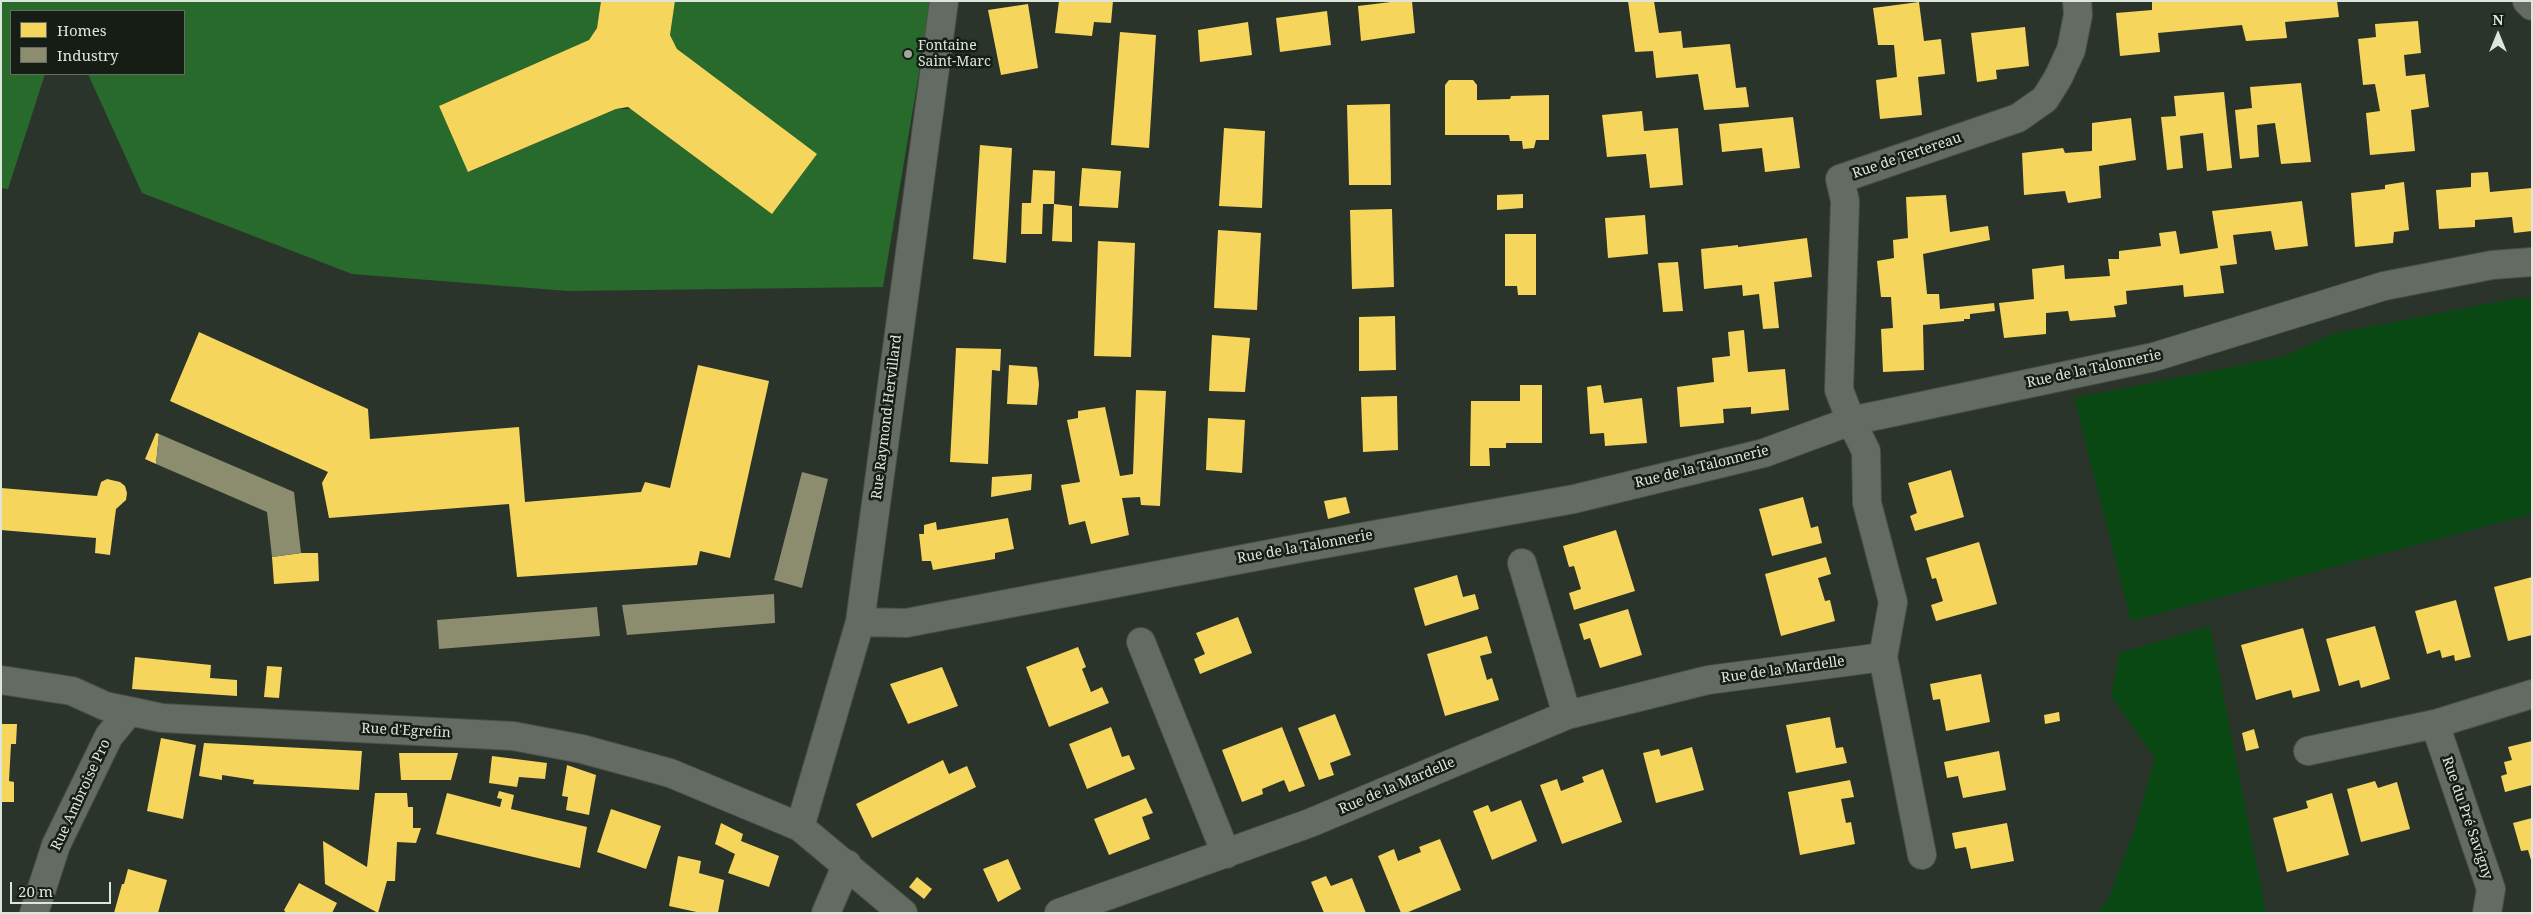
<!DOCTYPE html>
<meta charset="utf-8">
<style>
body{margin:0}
#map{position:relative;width:2533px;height:914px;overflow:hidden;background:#2b342b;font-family:"Noto Serif",serif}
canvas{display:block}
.frame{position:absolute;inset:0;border:2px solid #dce6db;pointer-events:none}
.legend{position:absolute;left:10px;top:10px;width:175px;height:65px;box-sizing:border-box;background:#151d15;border:1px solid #656d64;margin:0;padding:6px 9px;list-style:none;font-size:15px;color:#dce6db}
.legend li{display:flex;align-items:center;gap:10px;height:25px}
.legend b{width:25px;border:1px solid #656d64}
.north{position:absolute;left:2473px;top:10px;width:50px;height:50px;-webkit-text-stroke:4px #151d15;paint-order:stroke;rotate:0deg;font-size:14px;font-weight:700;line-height:20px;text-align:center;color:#dce6db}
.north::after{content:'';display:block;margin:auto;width:18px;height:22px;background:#dce6db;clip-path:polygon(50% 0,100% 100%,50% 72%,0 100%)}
.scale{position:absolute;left:10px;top:882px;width:101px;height:22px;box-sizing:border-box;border:2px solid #dce6db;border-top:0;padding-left:6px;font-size:15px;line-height:18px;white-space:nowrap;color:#dce6db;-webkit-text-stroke:4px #151d15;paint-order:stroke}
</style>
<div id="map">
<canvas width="2533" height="914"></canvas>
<div class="frame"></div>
<ul class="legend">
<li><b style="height:14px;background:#f6d55c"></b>Homes</li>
<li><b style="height:14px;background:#8c8c6e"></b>Industry</li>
</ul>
<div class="north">N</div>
<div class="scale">20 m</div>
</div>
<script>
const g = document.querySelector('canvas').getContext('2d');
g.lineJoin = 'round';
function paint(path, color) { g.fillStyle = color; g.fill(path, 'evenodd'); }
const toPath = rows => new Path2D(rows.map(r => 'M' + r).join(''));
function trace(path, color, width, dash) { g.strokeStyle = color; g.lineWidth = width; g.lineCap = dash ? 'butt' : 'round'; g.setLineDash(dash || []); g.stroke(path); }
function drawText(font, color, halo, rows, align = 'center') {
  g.font = font + ' "Noto Serif",serif'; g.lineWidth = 5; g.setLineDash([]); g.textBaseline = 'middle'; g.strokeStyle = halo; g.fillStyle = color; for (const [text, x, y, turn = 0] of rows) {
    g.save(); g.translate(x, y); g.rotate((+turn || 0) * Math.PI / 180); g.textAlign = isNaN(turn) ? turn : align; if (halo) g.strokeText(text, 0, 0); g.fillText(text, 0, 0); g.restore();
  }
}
const green = toPath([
 [2517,298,2532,298,2532,514,2131,621,2074,398,2283,357,2332,334],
 [2210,626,2266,913,2098,913,2108,900,2135,827,2155,758,2111,696,2119,653]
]);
const forest = toPath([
 [1,1,601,1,597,28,589,40,439,106,469,172,616,109,631,109,677,49,670,35,675,1,931,1,883,287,568,291,352,274,142,193,88,74,184,74,184,11,11,11,11,74,45,74,8,189,1,188]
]);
const homes = toPath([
 [601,1,675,1,670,35,677,49,817,154,772,214,628,107,616,109,468,172,439,106,589,40,597,28],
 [1059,1,1113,1,1111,23,1094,22,1092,36,1055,33],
 [1399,1,1412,1,1415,33,1361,41,1358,6],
 [1628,1,1654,1,1659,33,1681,31,1683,48,1730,44,1736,88,1746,87,1749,107,1704,110,1698,74,1656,78,1653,51,1635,52],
 [2152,1,2337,1,2339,17,2285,22,2287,38,2246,41,2242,25,2158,33,2160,52,2120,56,2116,13,2152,10],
 [1919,2,1924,41,1941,39,1945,74,1918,77,1922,115,1880,119,1876,80,1897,77,1894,45,1878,45,1873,8],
 [1028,4,1038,68,1001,75,988,10],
 [1327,11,1331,45,1280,52,1276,18],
 [2418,21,2421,53,2404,55,2406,76,2425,74,2429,107,2411,110,2415,151,2370,155,2366,113,2380,111,2375,84,2363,85,2358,39,2376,37,2375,24],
 [1248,22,1252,55,1200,62,1198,30],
 [2025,27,2029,66,1996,70,1997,79,1977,82,1971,33],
 [1120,32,1156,35,1149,148,1111,145],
 [1449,80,1473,80,1477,85,1477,100,1510,99,1511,96,1549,95,1549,140,1536,140,1534,148,1523,149,1522,141,1510,141,1509,135,1445,135,1445,85],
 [2301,83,2311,162,2281,164,2275,123,2257,125,2259,157,2240,159,2235,110,2252,108,2250,87],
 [2224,92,2232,168,2207,171,2203,133,2180,136,2183,168,2167,170,2161,117,2176,116,2174,96],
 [1390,104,1391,185,1349,185,1347,105],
 [1642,111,1644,131,1678,128,1683,185,1650,188,1646,154,1607,157,1602,115],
 [1793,117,1800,168,1765,172,1762,148,1722,152,1719,124],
 [2131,118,2136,160,2099,166,2101,198,2068,203,2065,191,2024,195,2022,153,2063,148,2065,153,2092,151,2092,123],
 [1224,128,1265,131,1262,208,1219,206],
 [980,145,1012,148,1006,263,973,259],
 [1082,168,1121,171,1118,208,1079,206],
 [1033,170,1055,171,1054,204,1043,204,1042,234,1021,234,1022,203,1031,203],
 [2488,172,2490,192,2532,188,2532,231,2514,233,2512,217,2475,220,2475,227,2439,229,2436,190,2471,187,2471,173],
 [2404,182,2409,230,2394,232,2393,243,2355,247,2351,193,2385,189,2385,185],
 [1523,194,1523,208,1497,210,1497,195],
 [1946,195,1950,232,1988,226,1990,240,1923,254,1927,294,1939,294,1940,309,1994,303,1995,311,1970,314,1970,319,1964,319,1964,321,1923,325,1924,370,1883,372,1881,329,1893,328,1891,297,1881,297,1877,261,1894,258,1893,240,1908,238,1906,197],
 [2302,201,2308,246,2275,250,2271,231,2233,235,2237,264,2220,266,2224,293,2184,297,2183,285,2126,291,2127,304,2114,306,2116,317,2070,321,2068,311,2046,313,2046,334,2004,338,1999,303,2034,299,2032,269,2064,265,2065,279,2110,276,2108,259,2119,259,2119,251,2161,246,2159,233,2176,231,2180,254,2218,248,2212,211],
 [1054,204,1072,206,1072,242,1052,241],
 [1392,209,1394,287,1352,289,1350,210],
 [1645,215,1648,254,1608,258,1605,218],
 [1218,230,1261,233,1257,310,1214,308],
 [1505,234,1536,234,1536,295,1518,295,1517,286,1505,286],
 [1807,238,1812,277,1774,282,1779,328,1763,329,1759,294,1743,296,1742,285,1704,289,1701,249,1738,245,1738,247],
 [1098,241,1135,243,1131,357,1094,356],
 [1678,262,1683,311,1663,312,1658,263],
 [1395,316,1396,370,1359,371,1359,317],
 [1744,330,1748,372,1785,369,1789,410,1751,414,1751,407,1723,409,1724,423,1680,427,1677,387,1714,382,1712,358,1730,356,1728,332],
 [199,332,368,409,370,439,519,427,525,502,641,492,645,482,670,488,698,365,769,381,730,558,700,551,697,565,517,577,509,504,329,518,322,483,328,472,170,401],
 [1212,335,1250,338,1245,392,1209,391],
 [956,348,1001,349,1000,371,992,370,988,464,950,462],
 [1009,365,1037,367,1039,384,1037,405,1007,404],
 [1520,385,1542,385,1542,443,1506,443,1506,448,1489,448,1490,466,1470,466,1471,401,1520,401],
 [1601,385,1604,403,1642,398,1647,443,1605,446,1604,433,1590,434,1587,387],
 [1136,390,1166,391,1160,506,1141,505,1140,497,1122,498,1129,535,1091,544,1085,521,1069,525,1061,485,1080,482,1067,420,1078,418,1078,411,1105,407,1120,476,1133,474],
 [1397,396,1398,450,1363,452,1361,397],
 [1208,418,1245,420,1242,473,1206,470],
 [156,433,159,434,156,464,145,459],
 [1951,470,1964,517,1915,531,1910,516,1917,513,1908,483],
 [1032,474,1031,490,991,497,992,477],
 [107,479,120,482,125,486,127,493,126,500,116,509,110,555,95,553,96,538,1,530,1,488,97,496,101,482],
 [1346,497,1350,513,1328,519,1324,501],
 [1803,497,1811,528,1818,526,1822,543,1772,556,1759,509],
 [1008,518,1014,549,995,553,995,559,933,570,931,561,922,561,919,534,924,534,924,525,936,522,937,530],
 [1616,530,1635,591,1574,610,1569,593,1581,589,1574,566,1569,567,1563,546],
 [1979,542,1997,604,1936,621,1931,605,1943,601,1936,578,1932,579,1926,558],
 [301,553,318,553,319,581,274,584,272,557],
 [1826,557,1831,574,1818,578,1825,601,1830,600,1835,621,1781,636,1765,574],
 [1457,575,1463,597,1475,594,1479,609,1425,626,1414,588],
 [2532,577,2532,635,2508,641,2494,587],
 [2456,600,2471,657,2455,661,2454,655,2442,658,2440,650,2427,654,2415,611],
 [1628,609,1642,655,1600,668,1590,638,1584,640,1579,624],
 [1238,617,1252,653,1200,674,1194,659,1205,654,1196,633],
 [2375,626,2390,679,2361,688,2359,680,2339,686,2326,639],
 [2303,628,2320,691,2293,698,2291,690,2256,700,2241,645],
 [1487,636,1492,653,1480,656,1487,680,1492,678,1499,700,1445,716,1427,654],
 [1078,647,1086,667,1082,669,1091,692,1102,687,1109,703,1049,727,1026,667],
 [135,657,211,665,210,678,237,680,237,696,132,689],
 [267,666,282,667,279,698,264,697],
 [942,667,958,706,908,724,890,684],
 [1981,674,1990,722,1946,731,1940,699,1933,700,1930,684],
 [2059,712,2060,721,2045,724,2044,715],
 [1335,714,1351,755,1330,763,1334,775,1319,780,1298,728],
 [1830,717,1836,748,1843,747,1847,763,1796,773,1786,725],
 [1,724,17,724,16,744,11,744,9,781,14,782,14,802,1,802],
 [1111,727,1122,757,1129,755,1135,769,1087,789,1069,744],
 [1282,727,1305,786,1289,792,1284,780,1262,789,1263,794,1242,802,1222,750],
 [2254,729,2259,748,2246,751,2242,733],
 [161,738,196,745,183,819,147,811],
 [2532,741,2532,785,2505,792,2501,776,2507,774,2504,762,2512,760,2508,747],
 [204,743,362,751,359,790,253,784,254,780,222,775,222,780,199,776],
 [1692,747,1704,790,1656,803,1643,753,1659,749,1661,756],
 [1999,751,2006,790,1963,798,1958,776,1947,778,1944,762],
 [399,753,458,753,451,780,401,780],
 [492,756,547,763,545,779,519,777,517,787,489,783],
 [943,760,949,774,967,766,976,787,872,838,856,804],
 [567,765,596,775,589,815,566,810,568,797,562,796],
 [1603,769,1622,822,1562,844,1540,785,1557,779,1561,791,1584,782,1582,777],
 [1850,780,1854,797,1841,799,1846,823,1851,822,1855,844,1800,855,1788,792],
 [2375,781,2378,788,2397,782,2410,829,2361,842,2347,789],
 [499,791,514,795,511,809,587,827,580,868,436,834,447,793,500,807,502,799,497,798],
 [375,793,407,793,408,807,413,807,413,828,421,828,416,843,397,842,395,881,387,881,378,913,325,884,323,841,367,867],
 [2332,793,2349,855,2287,872,2273,818,2308,808,2306,801],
 [1146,798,1153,813,1142,817,1150,839,1109,855,1094,819],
 [1521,800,1537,841,1492,860,1473,811,1488,805,1491,812],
 [611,809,661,826,646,869,597,852],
 [2532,818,2532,860,2531,860,2528,850,2521,851,2513,823],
 [721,823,743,834,741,841,779,856,769,887,728,873,735,854,715,844],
 [2007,823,2014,861,1971,869,1966,847,1955,849,1952,833],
 [1440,839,1461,890,1406,913,1401,913,1378,856,1394,849,1398,861,1421,852,1419,847],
 [678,856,701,861,699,873,724,880,718,913,701,913,669,906],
 [1008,859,1021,889,998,902,983,869],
 [128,869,167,880,158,913,114,913,122,884,124,884],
 [1326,876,1331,886,1352,878,1366,913,1324,913,1311,882],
 [917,877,932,889,924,899,909,887],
 [299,883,337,903,332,913,286,913,284,910]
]);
const industry = toPath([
 [159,434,294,492,301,553,272,557,267,512,156,464],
 [802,472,828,479,802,588,774,580],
 [774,594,775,623,627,635,622,605],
 [597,607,600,636,439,649,437,620]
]);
const minor = toPath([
 [2527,1,2532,6],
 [1522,563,1567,715],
 [860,622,906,623,1301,548,1574,499,1764,453,1851,421,2154,357,2384,286,2492,265,2532,262],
 [1141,642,1226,854],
 [1883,657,1922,855],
 [1,680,72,691,105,706,162,718,513,736,582,749,670,773,800,827,903,913],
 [2435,724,2491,889,2487,913],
 [2308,751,2435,724,2532,694],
 [800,827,860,622,944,1],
 [34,913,56,845,109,736,129,712],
 [826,913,847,864],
 [1059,913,1310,823,1567,715,1708,680,1883,657,1893,602,1867,503,1866,451,1851,421,1839,390,1845,201,1840,179,2018,118,2045,99,2058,78,2071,50,2078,15,2077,1]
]);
const markers = [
 [908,54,5,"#9ea89d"]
];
const poiNames = [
 ["Fontaine",918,46],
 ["Saint-Marc",918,62]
];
const streetNames = [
 ["Rue de Tertereau",1907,156,-19],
 ["Rue de la Talonnerie",2094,369,-12],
 ["Rue Raymond Hervillard",887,417,-83],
 ["Rue de la Talonnerie",1702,467,-14],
 ["Rue de la Talonnerie",1305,547,-10],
 ["Rue de la Mardelle",1783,670,-8],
 ["Rue d'Egrefin",406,731,3],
 ["Rue de la Mardelle",1397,786,-23],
 ["Rue Ambroise Pro",81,795,-65],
 ["Rue du Pré Savigny",2467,818,71]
];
paint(green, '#0a4813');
paint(forest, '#28692c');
paint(homes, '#f6d55c');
paint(industry, '#8c8c6e');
trace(minor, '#485048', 30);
trace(minor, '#636b62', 28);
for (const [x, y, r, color] of markers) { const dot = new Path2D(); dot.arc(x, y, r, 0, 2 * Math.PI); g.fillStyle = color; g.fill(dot); trace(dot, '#151d15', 2); }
drawText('14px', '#dce6db', '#151d15', poiNames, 'left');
drawText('14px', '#dce6db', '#151d15', streetNames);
</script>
